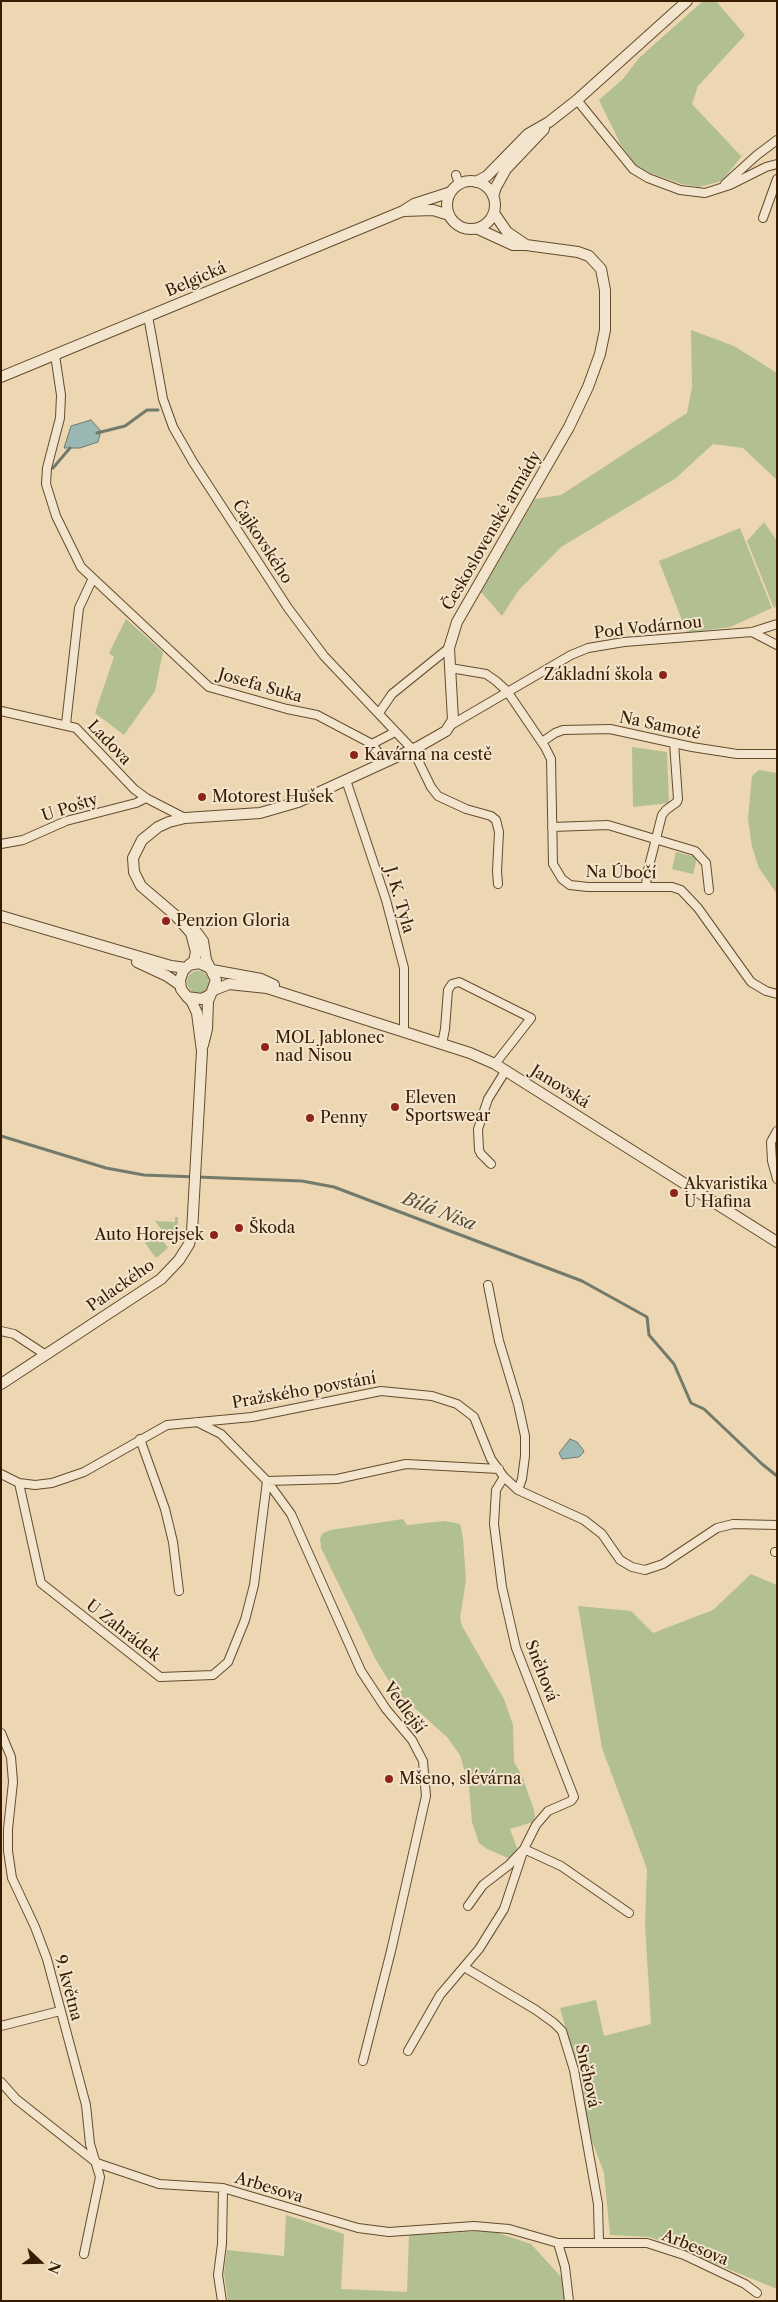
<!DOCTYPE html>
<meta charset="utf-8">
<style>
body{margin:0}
#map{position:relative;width:778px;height:2302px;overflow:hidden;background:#ecd7b2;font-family:"Libre Caslon Text",serif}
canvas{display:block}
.frame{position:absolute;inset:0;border:2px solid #371c01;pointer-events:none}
.north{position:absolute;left:15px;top:2237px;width:50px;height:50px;-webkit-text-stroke:4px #f3e5cd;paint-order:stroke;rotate:111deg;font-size:14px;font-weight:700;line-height:20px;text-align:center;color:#371c01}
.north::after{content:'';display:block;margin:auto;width:18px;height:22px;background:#371c01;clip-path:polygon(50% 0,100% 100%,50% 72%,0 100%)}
</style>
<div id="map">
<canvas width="778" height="2302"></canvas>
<div class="frame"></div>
<div class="north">N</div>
</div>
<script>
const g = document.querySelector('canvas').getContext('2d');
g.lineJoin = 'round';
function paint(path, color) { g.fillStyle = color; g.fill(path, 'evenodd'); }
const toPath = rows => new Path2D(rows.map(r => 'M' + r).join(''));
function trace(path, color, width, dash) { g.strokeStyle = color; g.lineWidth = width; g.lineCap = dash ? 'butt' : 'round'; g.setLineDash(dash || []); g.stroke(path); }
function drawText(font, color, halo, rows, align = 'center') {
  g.font = font + ' "Libre Caslon Text",serif'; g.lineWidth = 4; g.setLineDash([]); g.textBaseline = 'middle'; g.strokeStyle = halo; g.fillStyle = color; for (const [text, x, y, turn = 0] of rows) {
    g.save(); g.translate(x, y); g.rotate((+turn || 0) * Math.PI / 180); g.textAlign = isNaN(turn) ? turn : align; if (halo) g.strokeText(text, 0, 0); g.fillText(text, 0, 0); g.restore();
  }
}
const green = toPath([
 [703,1,716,1,745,35,698,86,692,104,741,156,745,152,722,181,699,187,682,184,639,169,621,145,599,100,623,79,639,58],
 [691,330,734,346,777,373,777,480,743,448,713,444,676,478,561,547,518,591,502,616,481,592,535,499,561,495,687,413,692,387],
 [764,522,777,541,777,606,774,608,747,541],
 [740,528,772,608,730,627,687,633,659,561],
 [126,619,163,652,155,691,124,735,95,713,114,657,109,653],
 [632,747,667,752,669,803,633,807],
 [759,770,777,773,777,894,759,868,752,847,748,819,752,776],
 [676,852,697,857,693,874,672,869],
 '187 982a11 11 0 1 1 22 0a11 11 0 1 1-22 0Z',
 [175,1217,178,1217,178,1223,171,1243,155,1221,175,1222],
 [158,1234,168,1248,156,1258,145,1243],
 [403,1519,407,1525,445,1521,460,1524,463,1538,466,1580,460,1618,462,1626,504,1699,513,1725,514,1762,522,1776,534,1810,535,1817,533,1822,510,1829,517,1848,515,1855,508,1858,487,1849,479,1843,472,1822,469,1786,460,1755,447,1737,398,1693,387,1678,376,1660,321,1548,320,1538,323,1533,331,1530],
 [751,1574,777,1585,777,2289,650,2237,610,2235,604,2173,591,2138,578,2073,560,2008,596,2000,604,2036,651,2024,645,1924,647,1869,602,1748,578,1606,631,1611,653,1633,713,1610],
 [286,2215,344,2234,341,2289,407,2292,409,2235,481,2231,498,2233,531,2244,563,2279,565,2301,228,2301,224,2273,227,2250,284,2256]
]);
const water = toPath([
 [91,420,101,431,98,442,80,448,64,448,71,426,91,420],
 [570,1439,577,1442,584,1451,583,1453,579,1457,562,1459,559,1453,570,1439]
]);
const stream = toPath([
 [97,433,125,426,147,410,158,410],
 [53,468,70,448],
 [1,1136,106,1168,144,1175,302,1181,334,1187,582,1281,647,1317,649,1335,674,1364,691,1403,704,1409,762,1464,777,1476]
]);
const minor = toPath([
 [577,100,633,169,648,178,680,190,705,193,730,185,766,167,777,164],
 [456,175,459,184],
 [725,184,757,155,777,140],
 [763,218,777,179],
 [148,316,163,399,173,427,193,462,288,608,324,656,413,750,431,787,438,796,466,809,491,816,496,820,499,832,497,871,498,884],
 [55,355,61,395,60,418,47,468,46,484,56,516,81,567,209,687,287,709,317,715,372,744,385,762],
 [752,632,777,645],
 [450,668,486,674,496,681,507,691,545,747,551,759,553,864,562,879,570,885,588,887,672,887,681,890,698,908,751,982,766,991,777,994],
 [1,711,76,728,134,789,146,798,185,818],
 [379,713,392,694,449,648],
 [66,724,79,608,93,578],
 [451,725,571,655,588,648,624,642,752,632,777,624],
 [542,742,555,733,563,730,610,729,692,747,737,754,777,754],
 [372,744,395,732],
 [346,780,386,900,404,968,404,1032],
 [552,827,608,825,695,851,706,863,709,890],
 [1,844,23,840,66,821,136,803,146,798],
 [646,887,647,874,662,815,666,810,677,802,678,799,674,743],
 [442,1044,445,1029,448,990,452,984,459,982,531,1018,495,1064],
 [777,1131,771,1142,772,1161,777,1179],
 [491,1164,481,1154,479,1150,478,1129,488,1099,506,1070],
 [488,1285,499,1341,518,1404,525,1436,525,1456,522,1479,518,1490],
 [1,1331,14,1334,46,1355],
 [197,1422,221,1434,267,1481,291,1514,361,1671,386,1709,412,1740,423,1761,426,1796,391,1951,363,2061],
 [140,1439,165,1509,173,1542,179,1591],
 [1,1474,19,1483,35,1485,52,1483,84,1472,167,1425,252,1417,381,1391,432,1396,457,1404,474,1417,491,1459,504,1477,518,1490,584,1520,602,1534,620,1560,632,1567,645,1570,663,1564,717,1528,733,1524,777,1525],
 [19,1483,41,1583,160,1677,213,1675,228,1662,245,1620,254,1585,267,1481,337,1479,406,1464,499,1469],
 [775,1552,777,1552],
 [1,1733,11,1757,13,1782,8,1829,8,1851,12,1878,35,1927,47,1959,86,2105,90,2144,100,2177,84,2254],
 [468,1906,483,1885,509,1865,524,1849,561,1866,629,1913],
 [464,1967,536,2010,554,2023,562,2031,574,2070,598,2204,599,2243],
 [1,2026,60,2011],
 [408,2051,440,1995,479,1949,504,1909,524,1849,536,1825,548,1811,571,1801,574,1797,516,1648,502,1587,494,1524,496,1490,504,1477],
 [1,2082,16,2099,97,2163,159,2184,223,2188,358,2228,389,2232,474,2226,509,2229,558,2243,647,2243,684,2255,745,2284,757,2293],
 [558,2243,565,2267,569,2301],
 [222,2301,218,2275,222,2244,223,2188]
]);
const tertiary = toPath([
 '447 205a24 24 0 1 1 48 0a24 24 0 1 1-48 0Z',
 [476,182,487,176,528,134,549,122,577,100,687,1],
 [493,196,496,187,506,169,544,129],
 [404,211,433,210,449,215],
 [478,229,513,245,525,245],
 [1,377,403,211,414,204,451,192],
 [1,916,171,966,186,968],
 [191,925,203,941,206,960,210,968],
 [137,962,167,976,180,985],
 [189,965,194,961,196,952,191,933,175,915,141,886,134,872,133,858,142,840,158,827,169,822,185,818,260,813,298,802,418,747,446,731,453,720,449,648,457,622,569,427,588,387,600,354,605,330,605,290,601,269,589,256,578,252,526,245,507,232,494,213],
 [212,970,261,979,274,985],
 [214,990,229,984,267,988,470,1053,495,1064,777,1242],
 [203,1045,207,1029,208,1001,211,994],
 [1,1384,161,1279,179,1260,189,1244,192,1232,202,1051,197,1013,192,1002,184,993,181,989,180,980,183,971,189,965,199,963,210,968,216,980,211,994,202,999,187,997]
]);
const markers = [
 [663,675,5,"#8f2418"],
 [354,755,5,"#8f2418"],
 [202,797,5,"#8f2418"],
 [166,921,5,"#8f2418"],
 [265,1047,5,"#8f2418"],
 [395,1107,5,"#8f2418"],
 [310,1118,5,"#8f2418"],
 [674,1193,5,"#8f2418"],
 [239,1228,5,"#8f2418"],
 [214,1235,5,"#8f2418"],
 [389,1779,5,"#8f2418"]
];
const streetNames = [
 ["Belgická",196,280,-23],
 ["Československé armády",492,531,-60],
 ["Čajkovského",262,542,57],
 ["Pod Vodárnou",648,628,-6],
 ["Josefa Suka",260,686,16],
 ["Na Samotě",660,726,12],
 ["Ladova",109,743,46],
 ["U Pošty",70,808,-18],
 ["Na Úbočí",621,873,1],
 ["J. K. Tyla",399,900,74],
 ["Janovská",560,1087,32],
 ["Palackého",121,1286,-35],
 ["Pražského povstání",304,1391,-10],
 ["U Zahrádek",123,1631,38],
 ["Sněhová",541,1671,69],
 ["Vedlejší",404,1708,54],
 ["9. května",68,1988,75],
 ["Sněhová",587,2076,78],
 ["Arbesova",269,2188,17],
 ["Arbesova",695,2248,22]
];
const poiNames = [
 ["Základní škola",653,675,"right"],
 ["Kavárna na cestě",364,755],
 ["Motorest Hušek",212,797],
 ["Penzion Gloria",176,921],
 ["MOL Jablonec",275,1038],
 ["nad Nisou",275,1056],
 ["Eleven",405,1098],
 ["Sportswear",405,1116],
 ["Penny",320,1118],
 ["Akvaristika",684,1184],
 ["U Hafina",684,1202],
 ["Škoda",249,1228],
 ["Auto Horejsek",204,1235,"right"],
 ["Mšeno, slévárna",399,1779]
];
const waterNames = [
 ["Bílá Nisa",439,1212,21]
];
paint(green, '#b1bf91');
paint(water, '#9ab8b3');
trace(water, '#727a6c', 1);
trace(stream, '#727a6c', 3);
trace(minor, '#644b2d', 10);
trace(tertiary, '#644b2d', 12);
trace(minor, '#f3e5cd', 8);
trace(tertiary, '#f3e5cd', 10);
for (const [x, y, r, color] of markers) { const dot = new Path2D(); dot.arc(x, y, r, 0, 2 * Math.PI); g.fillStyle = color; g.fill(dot); trace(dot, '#f3e5cd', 2); }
drawText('16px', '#371c01', '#f3e5cd', streetNames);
drawText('16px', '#371c01', '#f3e5cd', poiNames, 'left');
drawText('italic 18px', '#554b36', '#f3e5cd', waterNames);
</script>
